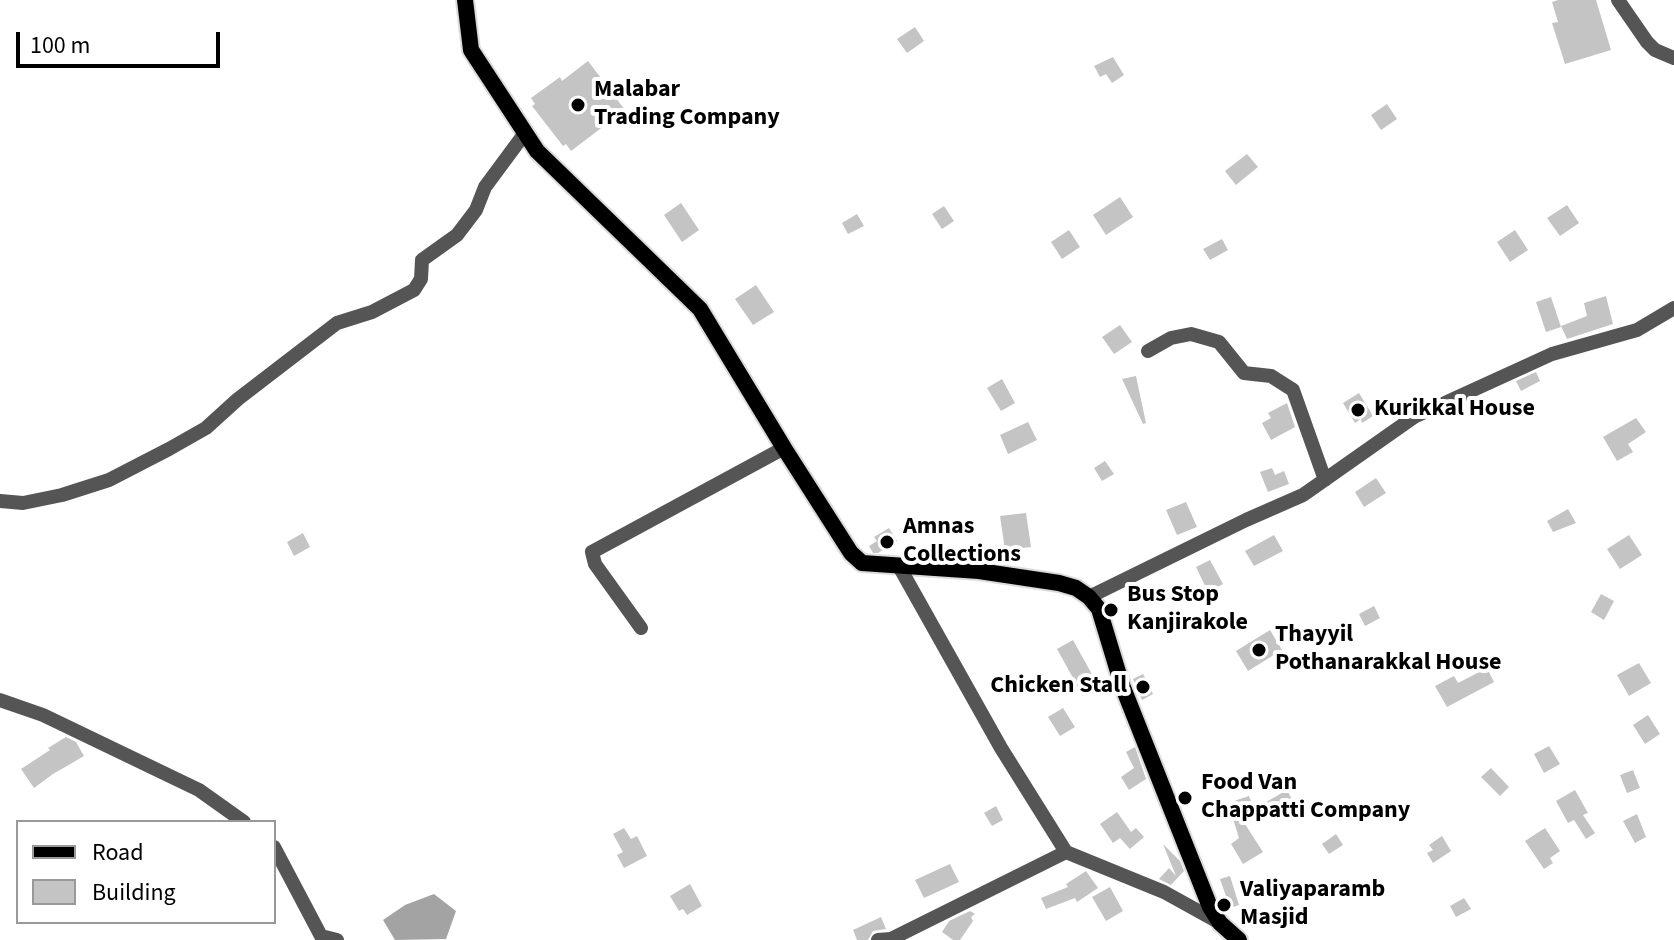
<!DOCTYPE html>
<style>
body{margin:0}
#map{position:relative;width:1674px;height:940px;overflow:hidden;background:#fff;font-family:"Source Sans 3",sans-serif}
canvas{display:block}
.legend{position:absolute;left:16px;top:820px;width:260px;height:104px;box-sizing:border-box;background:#fff;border:2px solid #999;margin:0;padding:10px 14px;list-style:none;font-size:24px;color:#000}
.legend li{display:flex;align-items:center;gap:16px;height:40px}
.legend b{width:40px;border:2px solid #999}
.scale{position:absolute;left:16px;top:32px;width:204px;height:36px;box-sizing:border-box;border:4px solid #000;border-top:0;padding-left:10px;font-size:24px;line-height:28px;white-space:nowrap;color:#000;-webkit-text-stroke:6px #fff;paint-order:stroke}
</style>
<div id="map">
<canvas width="1674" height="940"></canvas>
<ul class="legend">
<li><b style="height:10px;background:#000"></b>Road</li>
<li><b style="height:22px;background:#c4c4c4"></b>Building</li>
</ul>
<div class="scale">100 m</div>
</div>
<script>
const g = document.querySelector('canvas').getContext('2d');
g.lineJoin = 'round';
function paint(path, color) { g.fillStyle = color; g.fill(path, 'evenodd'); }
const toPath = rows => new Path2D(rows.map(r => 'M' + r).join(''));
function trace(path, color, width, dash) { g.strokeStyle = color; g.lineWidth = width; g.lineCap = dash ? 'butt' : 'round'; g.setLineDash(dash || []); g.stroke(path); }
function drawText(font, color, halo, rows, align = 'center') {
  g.font = font + ' "Source Sans 3",sans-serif'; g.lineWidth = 8; g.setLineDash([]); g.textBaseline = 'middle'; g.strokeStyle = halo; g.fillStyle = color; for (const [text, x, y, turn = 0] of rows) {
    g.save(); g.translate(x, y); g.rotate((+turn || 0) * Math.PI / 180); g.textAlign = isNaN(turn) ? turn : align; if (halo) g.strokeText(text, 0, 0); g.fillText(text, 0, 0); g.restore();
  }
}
const water = toPath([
 [434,894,456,911,446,939,395,940,383,920,405,905]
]);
const building = toPath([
 [1558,0,1596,0,1611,50,1565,64,1552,23,1558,22,1552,2],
 [915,27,924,41,907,53,897,39],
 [1113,57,1124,75,1112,83,1106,74,1100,77,1094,66],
 [588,61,625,110,571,151,566,144,563,146,532,106,535,104,531,98,560,77,562,81],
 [1387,104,1397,119,1381,130,1371,115],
 [1247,154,1258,167,1236,185,1225,171],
 [1120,197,1133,217,1106,235,1093,215],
 [681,203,699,230,682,242,664,215],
 [1567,205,1579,223,1560,236,1547,218],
 [944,206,954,221,942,229,932,214],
 [857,214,864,226,848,234,842,223],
 [1069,230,1080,247,1062,259,1051,242],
 [1515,230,1528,250,1510,262,1497,242],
 [1222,239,1228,250,1210,260,1203,249],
 [756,285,774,312,753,325,735,299],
 [1606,296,1613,324,1567,339,1561,326,1587,316,1584,303],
 [1551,297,1561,327,1546,332,1536,302],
 [1120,325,1132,342,1114,354,1102,337],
 [1536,372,1540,381,1521,391,1516,381],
 [1136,376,1146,423,1143,424,1122,379],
 [1002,379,1015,403,1001,411,987,388],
 [1359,393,1373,416,1362,423,1361,419,1355,423,1343,403],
 [1287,403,1295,427,1271,440,1262,423,1271,418,1268,413],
 [1636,418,1646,432,1628,444,1633,452,1617,461,1603,437],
 [1028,422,1037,440,1008,454,1000,435],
 [1105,461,1114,474,1102,481,1094,468],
 [1272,468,1275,475,1284,471,1289,484,1268,492,1260,472],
 [1376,478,1386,493,1364,507,1355,492],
 [1186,502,1197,527,1177,535,1166,510],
 [1568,509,1576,523,1553,532,1547,521],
 [1026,513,1031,547,1005,550,1000,516],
 [889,528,897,541,878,553,873,553,869,546,877,541,874,537],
 [303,533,310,547,294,556,287,542],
 [1274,535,1283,551,1254,566,1245,551],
 [1629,535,1642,555,1620,569,1607,549],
 [1210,560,1223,584,1208,592,1196,567],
 [1601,594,1614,601,1604,620,1591,612],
 [1374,606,1380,618,1365,626,1359,614],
 [1270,630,1282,650,1248,671,1236,651],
 [1073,640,1099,687,1083,696,1057,649],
 [1639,663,1651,683,1629,696,1617,675],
 [1487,668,1494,682,1447,707,1435,686,1454,676,1458,683],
 [1143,674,1153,694,1142,700,1133,679],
 [1063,708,1075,727,1060,736,1048,717],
 [1648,715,1660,734,1645,744,1633,725],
 [66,737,76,742,84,756,53,774,34,788,21,769,50,750,48,748],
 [1549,746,1560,764,1544,773,1534,754],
 [1135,747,1146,779,1129,790,1121,777,1134,768,1126,752],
 [1491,768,1509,787,1500,796,1481,777],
 [1633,770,1640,788,1627,793,1620,775],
 [1287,790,1295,805,1276,816,1273,811,1243,821,1263,852,1243,864,1231,844,1239,838,1228,803,1249,796,1254,809],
 [1575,790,1588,813,1583,815,1595,833,1586,839,1574,820,1568,823,1556,801],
 [996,806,1003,820,992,826,984,813],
 [1117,812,1131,832,1136,828,1144,837,1130,849,1120,838,1113,843,1100,824],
 [1637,814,1646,837,1635,843,1623,821],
 [624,828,631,839,637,836,647,856,624,868,617,855,623,852,613,834],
 [1545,828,1560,851,1550,858,1553,863,1544,869,1525,841],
 [1336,834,1343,845,1329,854,1322,844],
 [1442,836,1451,851,1433,863,1427,853,1433,850,1429,845],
 [1163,844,1180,861,1184,871,1171,885,1159,879,1169,868,1176,876],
 [950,864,959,882,924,898,915,880],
 [1086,871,1098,888,1077,902,1075,898,1046,909,1041,898,1068,887,1066,884],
 [1230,876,1239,905,1230,908,1220,879],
 [690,884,702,906,687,915,683,909,679,911,670,896],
 [1110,887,1123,911,1106,921,1092,897],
 [1464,898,1471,909,1456,917,1450,906],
 [970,911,975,914,971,917,973,921,960,940,953,940,942,932,949,921],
 [881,917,886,929,873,931,868,940,857,940,853,930]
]);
const minor = toPath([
 [1618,0,1647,42,1655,50,1674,58],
 [1148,351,1171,338,1191,334,1219,342,1244,373,1271,376,1293,390,1325,480],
 [0,501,23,503,62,495,109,480,169,449,206,428,238,399,337,323,372,312,414,290,421,279,422,260,457,235,476,210,485,187,525,133],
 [900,568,1001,748,1066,852],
 [1089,597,1246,520,1303,495,1414,417,1552,354,1637,330,1674,308],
 [641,628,595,564,592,552,784,448],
 [0,700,43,715,199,790,244,822],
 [274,847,321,936,337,940],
 [878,940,891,939,1066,852,1164,892,1220,923]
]);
const major = toPath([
 [465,0,471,50,537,151,700,309,784,448,851,553,862,563,979,571,1059,583,1076,588,1089,597,1099,609,1122,685,1210,907,1220,923,1239,940]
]);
const markers = [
 [578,105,8,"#000"],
 [1358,410,8,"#000"],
 [887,542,8,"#000"],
 [1111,610,8,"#000"],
 [1259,650,8,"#000"],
 [1143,687,8,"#000"],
 [1185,798,8,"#000"],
 [1224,905,8,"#000"]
];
const poiNames = [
 ["Malabar",594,91],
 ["Trading Company",594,119],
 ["Kurikkal House",1374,410],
 ["Amnas",903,528],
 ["Collections",903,556],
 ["Bus Stop",1127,596],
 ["Kanjirakole",1127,624],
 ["Thayyil",1275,636],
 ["Pothanarakkal House",1275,664],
 ["Chicken Stall",1127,687,"right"],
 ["Food Van",1201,784],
 ["Chappatti Company",1201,812],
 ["Valiyaparamb",1240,891],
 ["Masjid",1240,919]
];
paint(water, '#a3a3a3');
paint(building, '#c4c4c4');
trace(major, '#dbdbdb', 20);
trace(minor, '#555', 14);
trace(major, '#000', 16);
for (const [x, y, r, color] of markers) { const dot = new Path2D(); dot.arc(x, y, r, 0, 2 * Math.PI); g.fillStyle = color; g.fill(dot); trace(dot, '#fff', 3); }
drawText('bold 24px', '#000', '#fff', poiNames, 'left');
</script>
